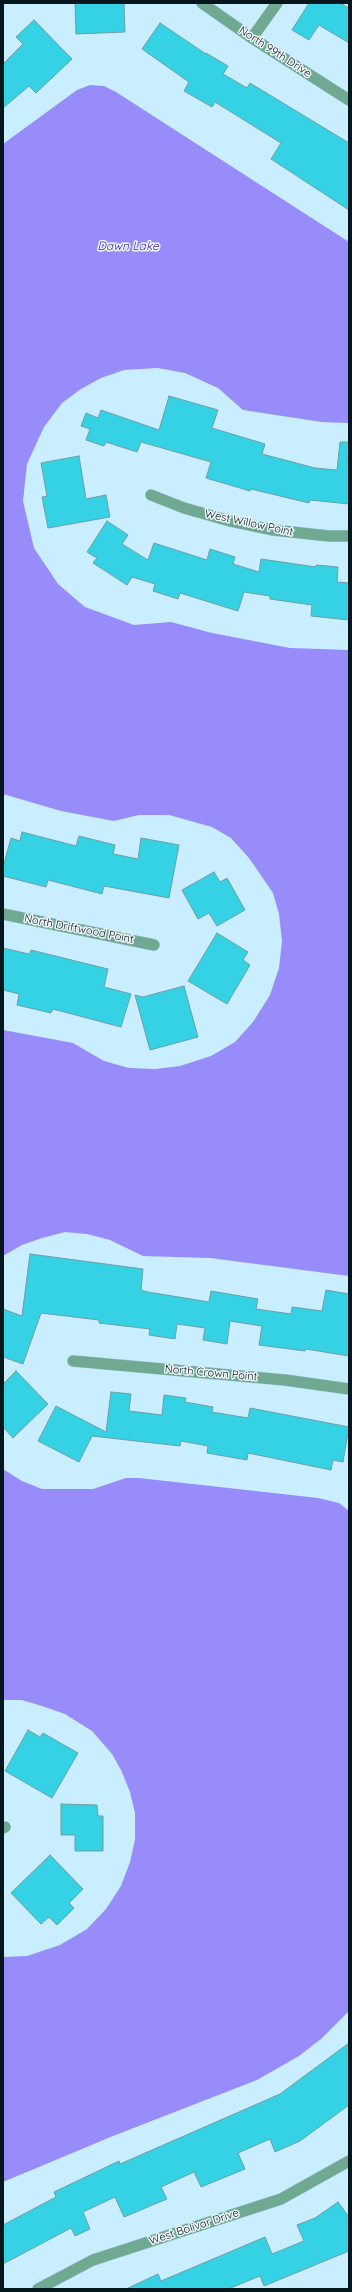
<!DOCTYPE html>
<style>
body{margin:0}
#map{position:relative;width:352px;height:2292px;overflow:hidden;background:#c9eeff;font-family:Quicksand,sans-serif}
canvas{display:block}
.frame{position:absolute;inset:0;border:4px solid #05161d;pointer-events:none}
</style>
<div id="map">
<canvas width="352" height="2292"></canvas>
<div class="frame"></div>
</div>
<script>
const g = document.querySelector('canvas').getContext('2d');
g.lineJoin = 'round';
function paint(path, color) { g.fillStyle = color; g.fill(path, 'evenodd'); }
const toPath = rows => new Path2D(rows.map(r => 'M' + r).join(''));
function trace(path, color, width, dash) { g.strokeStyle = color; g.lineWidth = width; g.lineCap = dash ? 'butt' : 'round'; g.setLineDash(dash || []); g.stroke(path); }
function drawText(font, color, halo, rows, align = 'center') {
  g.font = font + ' Quicksand,sans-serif'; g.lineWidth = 3; g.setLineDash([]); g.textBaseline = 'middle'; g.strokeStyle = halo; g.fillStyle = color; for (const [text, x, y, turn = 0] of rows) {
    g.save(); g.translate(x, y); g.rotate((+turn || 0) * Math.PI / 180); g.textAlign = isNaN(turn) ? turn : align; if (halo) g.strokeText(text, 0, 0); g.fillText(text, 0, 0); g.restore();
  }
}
const water = toPath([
 [90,85,104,86,116,92,349,242,349,423,322,422,243,410,218,388,185,373,158,368,124,370,101,378,81,389,62,403,44,427,27,464,23,501,34,548,58,584,85,607,134,625,171,622,212,633,290,648,349,650,349,1276,210,1258,143,1256,110,1240,87,1234,65,1232,42,1238,22,1245,3,1256,3,1030,73,1043,104,1061,129,1068,155,1069,180,1066,211,1056,235,1042,253,1022,270,995,279,968,282,941,279,914,273,893,249,858,231,838,212,827,169,815,139,815,114,821,61,811,3,794,3,144,77,90],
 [3,1469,22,1481,42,1489,93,1489,126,1478,139,1478,318,1498,339,1503,349,1511,349,2011,321,2039,299,2056,257,2080,113,2136,3,2182,3,1957,27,1956,60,1945,87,1929,106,1909,121,1886,130,1862,135,1840,135,1813,130,1792,121,1770,112,1754,92,1731,65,1714,42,1706,22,1700,3,1700]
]);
const building = toPath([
 [75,3,124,3,125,32,76,34,75,3],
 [309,3,340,3,349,8,349,43,319,25,309,40,292,30,309,3],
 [34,20,72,59,36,93,29,86,3,108,3,64,23,44,16,37,34,20],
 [160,23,206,54,206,53,228,66,223,74,247,88,250,83,349,143,349,210,271,159,281,143,215,102,212,107,184,91,189,82,142,49,160,23],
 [169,396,218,410,212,428,265,444,262,454,315,468,337,470,340,442,349,442,349,504,310,500,309,503,251,489,250,491,206,478,211,462,141,442,137,452,106,442,104,446,86,440,90,429,81,426,86,413,98,418,101,410,159,430,169,396],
 [79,456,86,499,106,495,110,517,48,528,42,497,47,496,41,463,79,456],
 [107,521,128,535,122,544,148,560,154,543,207,560,210,549,235,557,233,564,259,572,261,559,316,567,316,565,338,567,337,582,349,583,349,620,311,616,312,605,270,599,270,596,244,592,238,611,180,593,178,599,153,591,155,584,132,577,127,585,93,563,97,558,87,552,107,521],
 [22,832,76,846,79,836,115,845,113,854,138,859,141,838,179,845,169,898,104,886,102,894,48,880,46,887,3,876,3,867,11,838,20,841,22,832],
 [214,872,220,882,227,878,245,910,217,926,209,913,198,919,182,890,214,872],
 [217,933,248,952,243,960,250,965,227,1004,188,981,217,933],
 [3,948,29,954,31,950,108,969,104,987,131,994,121,1027,53,1009,51,1013,17,1005,19,994,3,990,3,948],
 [184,986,198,1037,150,1050,135,995,143,997,184,986],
 [30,1254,143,1269,141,1290,148,1292,209,1302,211,1291,258,1299,256,1309,291,1314,292,1307,322,1311,326,1290,349,1294,349,1356,306,1349,305,1351,259,1345,262,1326,230,1321,227,1344,203,1340,205,1328,177,1324,175,1339,149,1335,150,1329,99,1323,99,1320,41,1313,23,1364,3,1357,3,1309,22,1316,30,1254],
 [16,1371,48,1404,13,1438,3,1427,3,1384,16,1371],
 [111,1392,131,1394,129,1411,162,1415,164,1395,186,1398,185,1402,213,1407,212,1412,248,1418,250,1408,349,1427,343,1462,333,1460,331,1470,248,1453,247,1460,207,1453,208,1446,181,1441,180,1446,92,1436,79,1462,38,1441,56,1406,106,1432,111,1392],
 [28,1730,40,1737,43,1733,78,1753,52,1798,5,1771,28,1730],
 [61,1804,97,1805,98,1816,103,1816,103,1851,75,1851,75,1835,61,1835,61,1804],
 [50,1855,83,1889,69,1903,74,1908,57,1925,49,1917,41,1924,11,1893,50,1855],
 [349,2043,349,2105,300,2141,275,2152,270,2139,238,2153,245,2169,201,2187,194,2172,161,2187,167,2199,124,2217,115,2197,83,2212,90,2229,75,2236,71,2228,3,2264,3,2225,56,2197,54,2192,119,2161,120,2164,280,2094,349,2043],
 [338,2202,349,2217,349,2251,264,2286,260,2276,228,2289,126,2289,158,2274,161,2281,265,2237,272,2254,304,2241,297,2225,315,2218,338,2202]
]);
const minor = toPath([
 [202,3,252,38,349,100],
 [252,38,277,3],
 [151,495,184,508,230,521,273,530,329,536,349,536],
 [3,914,154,945],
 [73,1361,285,1380,349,1389],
 [3,1828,5,1827],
 [38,2289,93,2260,281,2199,349,2161]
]);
const streetNames = [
 ["North 99th Drive",275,52,33],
 ["West Willow Point",249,523,12],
 ["North Driftwood Point",79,929,11],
 ["North Crown Point",211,1373,5],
 ["West Bolivar Drive",194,2227,-18]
];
const waterNames = [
 ["Dawn Lake",128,246]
];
paint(water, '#988cfa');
paint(building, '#34d2e4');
trace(building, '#6b9fa5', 1);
trace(minor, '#aacbdb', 12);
trace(minor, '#6fa991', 11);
drawText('11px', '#05161d', '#edf6fa', streetNames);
drawText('italic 12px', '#4a29a8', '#edf6fa', waterNames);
</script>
